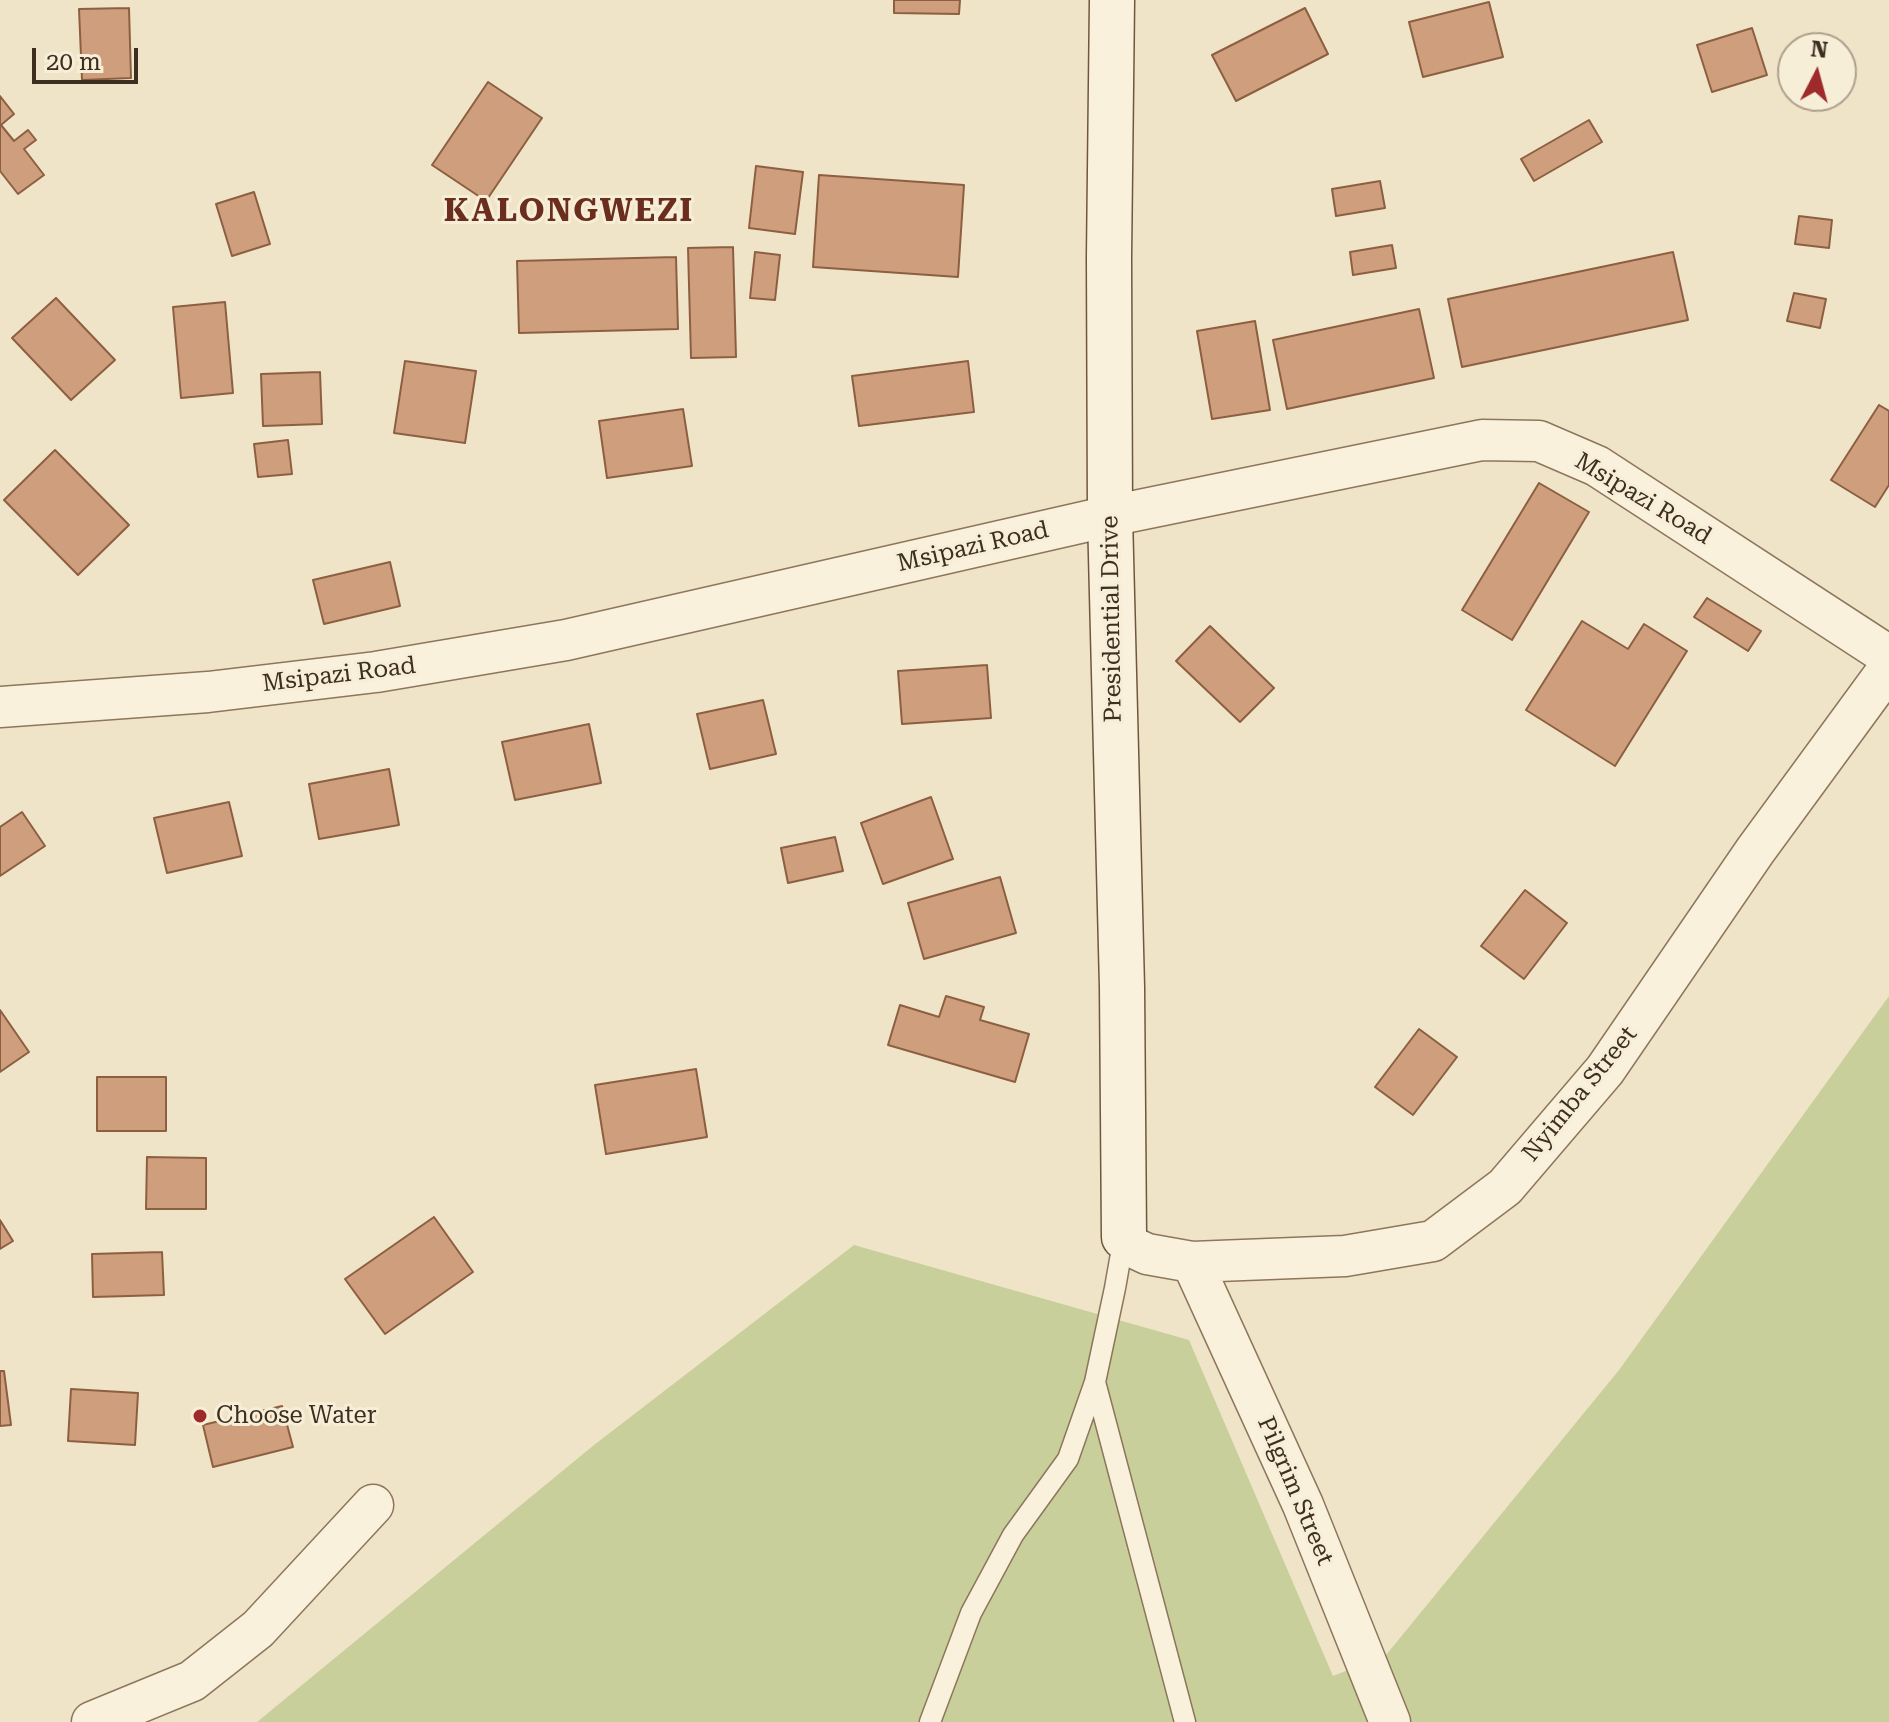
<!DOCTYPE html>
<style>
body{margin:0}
#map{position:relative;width:1889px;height:1722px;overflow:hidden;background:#f0e4c8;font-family:"Roboto Serif",serif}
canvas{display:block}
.north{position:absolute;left:1777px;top:32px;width:80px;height:80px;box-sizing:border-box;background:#f7eed8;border:2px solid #ada18e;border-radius:50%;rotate:6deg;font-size:22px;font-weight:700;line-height:32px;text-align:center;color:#3d2e20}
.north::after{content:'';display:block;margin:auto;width:28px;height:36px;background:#9e2a2b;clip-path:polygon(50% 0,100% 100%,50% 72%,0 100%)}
.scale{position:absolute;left:32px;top:48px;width:106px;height:36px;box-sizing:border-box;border:4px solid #3d2e20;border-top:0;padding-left:10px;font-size:24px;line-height:28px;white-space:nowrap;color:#3d2e20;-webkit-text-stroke:6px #f7eed8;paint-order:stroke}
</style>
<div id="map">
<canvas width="1889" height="1722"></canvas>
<div class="north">N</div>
<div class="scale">20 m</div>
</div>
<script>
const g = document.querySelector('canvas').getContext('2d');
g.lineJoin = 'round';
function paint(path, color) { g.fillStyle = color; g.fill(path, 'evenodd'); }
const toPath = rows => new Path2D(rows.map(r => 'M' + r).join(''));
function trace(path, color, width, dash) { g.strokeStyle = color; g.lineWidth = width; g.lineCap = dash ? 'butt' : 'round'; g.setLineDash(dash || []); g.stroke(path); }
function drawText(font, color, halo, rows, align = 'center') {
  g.font = font + ' "Roboto Serif",serif'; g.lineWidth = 6; g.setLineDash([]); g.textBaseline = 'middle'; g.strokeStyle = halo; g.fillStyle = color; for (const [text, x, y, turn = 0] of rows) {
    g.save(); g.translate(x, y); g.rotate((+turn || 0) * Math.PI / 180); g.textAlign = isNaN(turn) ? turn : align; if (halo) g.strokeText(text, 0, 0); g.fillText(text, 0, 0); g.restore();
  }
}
const green = toPath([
 [1889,996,1889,1722,257,1722,594,1445,854,1245,1189,1340,1333,1676,1386,1655,1619,1370]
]);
const building = toPath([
 [894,0,960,0,959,14,894,13,894,0],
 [1489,2,1503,57,1423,77,1409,22,1489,2],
 [129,8,131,78,82,80,79,9,129,8],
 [1305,8,1328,54,1236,101,1212,55,1305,8],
 [1752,28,1767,75,1712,92,1697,45,1752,28],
 [488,82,542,118,486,201,432,165,488,82],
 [0,96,14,114,1,125,14,141,28,130,36,140,24,149,44,175,18,194,0,171,0,96],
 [1589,120,1602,142,1534,181,1521,159,1589,120],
 [756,166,803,172,795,234,749,228,756,166],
 [819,175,964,185,958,277,813,267,819,175],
 [1380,181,1385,208,1336,216,1332,189,1380,181],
 [254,192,270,244,232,256,216,204,254,192],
 [1799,216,1832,220,1829,248,1795,244,1799,216],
 [1392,245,1396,268,1353,275,1350,252,1392,245],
 [733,247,736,357,691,358,688,248,733,247],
 [755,252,780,255,775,300,750,298,755,252],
 [1673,252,1688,320,1462,367,1448,299,1673,252],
 [676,257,678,329,519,333,517,261,676,257],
 [1794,293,1826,299,1820,328,1787,321,1794,293],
 [56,298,115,360,71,400,12,338,56,298],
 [225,302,233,393,181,398,173,307,225,302],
 [1419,309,1434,378,1287,409,1273,340,1419,309],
 [1255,321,1270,410,1212,419,1197,331,1255,321],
 [405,361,476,371,465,443,394,433,405,361],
 [968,361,974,412,859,426,852,376,968,361],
 [320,372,322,424,263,426,261,374,320,372],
 [1879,405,1889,411,1889,485,1875,507,1831,480,1879,405],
 [683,409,692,466,607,478,599,421,683,409],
 [288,440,292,474,258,477,254,444,288,440],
 [55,450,129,525,78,575,4,500,55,450],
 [1539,483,1589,512,1512,640,1462,610,1539,483],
 [390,562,400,606,324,624,313,580,390,562],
 [1707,598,1761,631,1748,651,1694,617,1707,598],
 [1582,621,1628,649,1644,624,1687,651,1615,766,1526,710,1582,621],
 [1210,626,1274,688,1240,722,1176,661,1210,626],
 [987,665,991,718,902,724,898,671,987,665],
 [763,700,776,754,710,769,697,714,763,700],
 [589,724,601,783,515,800,502,742,589,724],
 [389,769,399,825,319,839,309,784,389,769],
 [931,797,953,859,883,884,861,823,931,797],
 [229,802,242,856,167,873,154,818,229,802],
 [22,812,45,846,0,876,0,827,22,812],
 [835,837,843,871,788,883,781,848,835,837],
 [1000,877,1016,933,924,959,908,903,1000,877],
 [1525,890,1567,923,1524,979,1481,946,1525,890],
 [946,996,984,1007,980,1020,1029,1034,1015,1082,888,1045,900,1005,939,1017,946,996],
 [0,1010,29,1052,0,1072,0,1010],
 [1419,1029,1457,1057,1413,1115,1375,1087,1419,1029],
 [696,1069,707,1137,606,1154,595,1085,696,1069],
 [97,1077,166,1077,166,1131,97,1131,97,1077],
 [147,1157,206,1158,206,1209,146,1209,147,1157],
 [434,1217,473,1272,385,1334,345,1279,434,1217],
 [0,1220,13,1241,0,1249,0,1220],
 [162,1252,164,1295,93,1297,92,1254,162,1252],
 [0,1371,4,1371,11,1425,0,1426,0,1371],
 [71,1389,138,1393,135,1445,68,1441,71,1389],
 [282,1406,293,1447,213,1467,203,1425,282,1406]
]);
const lane = toPath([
 [1095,1382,1185,1722],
 [930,1722,971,1613,1013,1535,1068,1459,1095,1382,1115,1288,1124,1237]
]);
const street = toPath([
 [0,707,208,692,376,672,566,640,1110,516,1482,440,1539,441,1597,466,1889,656],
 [1124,1237,1132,1247,1147,1254,1192,1262,1345,1256,1433,1241,1505,1187,1605,1070,1755,851,1889,668],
 [1192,1262,1303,1505,1390,1722],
 [92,1722,192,1681,258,1629,373,1505]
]);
const secondary = toPath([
 [1112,0,1109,257,1110,516,1122,987,1124,1237]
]);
const markers = [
 [200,1416,8,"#9e2a2b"]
];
const streetNames = [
 ["Msipazi Road",1643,499,31],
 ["Msipazi Road",973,547,-13],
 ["Presidential Drive",1112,619,-91],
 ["Msipazi Road",339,675,-7],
 ["Nyimba Street",1580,1094,-51],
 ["Pilgrim Street",1295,1491,67]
];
const poiNames = [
 ["Choose Water",216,1416]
];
const districtNames = [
 ["KALONGWEZI",569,212]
];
paint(green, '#c9cf9b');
paint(building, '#cf9f7d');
trace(building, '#8d5f41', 2);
trace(lane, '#8d765c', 23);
trace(street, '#8d765c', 43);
trace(secondary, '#6f573f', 47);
trace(lane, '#faf1dc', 20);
trace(street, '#faf1dc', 40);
trace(secondary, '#faf1dc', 44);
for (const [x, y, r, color] of markers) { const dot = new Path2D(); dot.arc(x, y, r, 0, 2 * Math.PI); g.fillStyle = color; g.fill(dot); trace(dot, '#f7eed8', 3); }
drawText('24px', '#3d2e20', '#f7eed8', streetNames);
drawText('24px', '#3d2e20', '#f7eed8', poiNames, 'left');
g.letterSpacing = '2px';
drawText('bold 32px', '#6b2e1e', '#f7eed8', districtNames);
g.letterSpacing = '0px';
</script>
